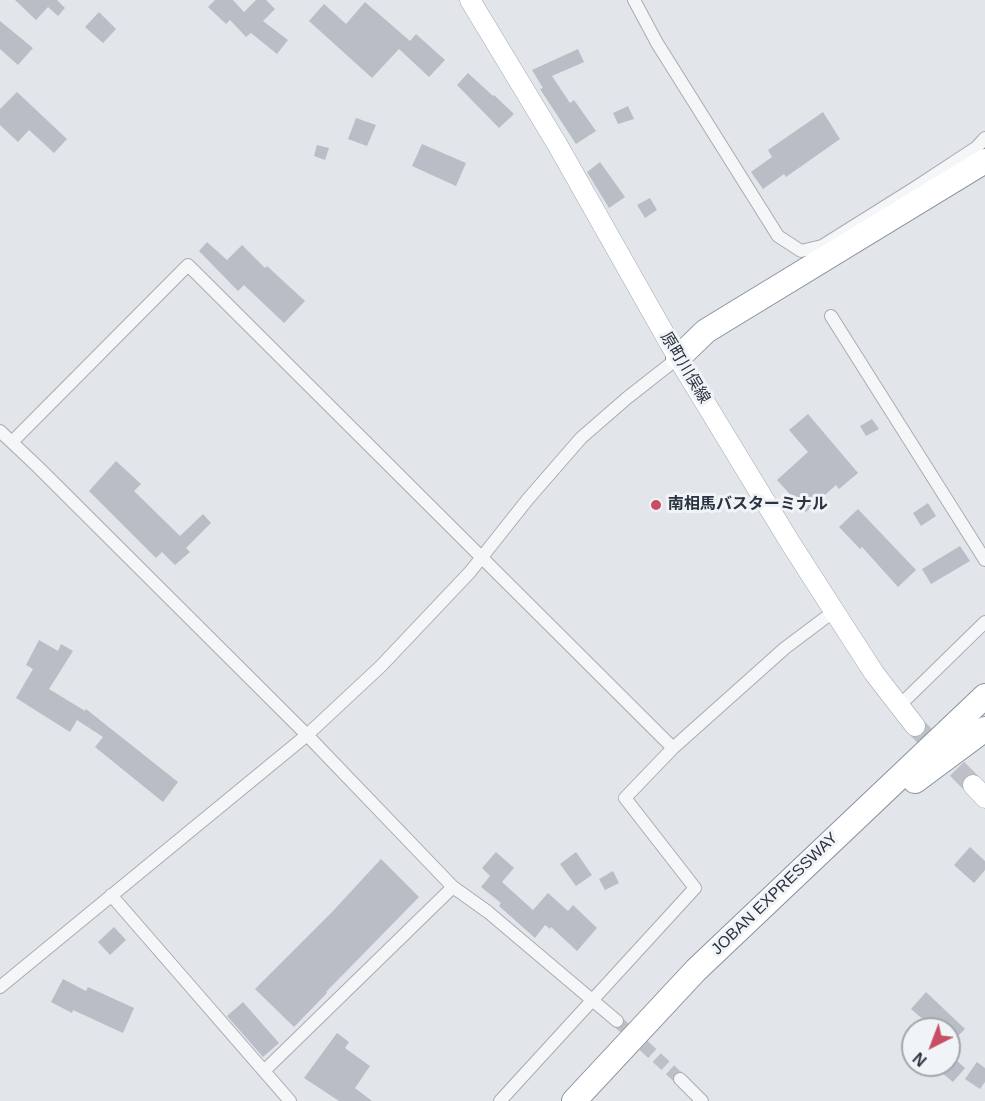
<!DOCTYPE html>
<meta charset="utf-8">
<style>
body{margin:0}
#map{position:relative;width:985px;height:1101px;overflow:hidden;background:#e2e5e9;font-family:Arial,sans-serif}
canvas{display:block}
.north{position:absolute;left:901px;top:1017px;width:60px;height:60px;box-sizing:border-box;background:#f1f4f7;border:2px solid #a2a7ae;border-radius:50%;rotate:222deg;font-size:16px;font-weight:700;line-height:24px;text-align:center;color:#2b3340}
.north::after{content:'';display:block;margin:auto;width:21px;height:27px;background:#c74e64;clip-path:polygon(50% 0,100% 100%,50% 72%,0 100%)}
</style>
<div id="map">
<canvas width="985" height="1101"></canvas>
<div class="north">N</div>
</div>
<script>
const g = document.querySelector('canvas').getContext('2d');
g.lineJoin = 'round';
function paint(path, color) { g.fillStyle = color; g.fill(path, 'evenodd'); }
const toPath = rows => new Path2D(rows.map(r => 'M' + r).join(''));
function trace(path, color, width, dash) { g.strokeStyle = color; g.lineWidth = width; g.lineCap = dash ? 'butt' : 'round'; g.setLineDash(dash || []); g.stroke(path); }
function drawText(font, color, halo, rows, align = 'center') {
  g.font = font + ' Arial,"Noto Sans JP",sans-serif'; g.lineWidth = 6; g.setLineDash([]); g.textBaseline = 'middle'; g.strokeStyle = halo; g.fillStyle = color; for (const [text, x, y, turn = 0] of rows) {
    g.save(); g.translate(x, y); g.rotate((+turn || 0) * Math.PI / 180); g.textAlign = isNaN(turn) ? turn : align; if (halo) g.strokeText(text, 0, 0); g.fillText(text, 0, 0); g.restore();
  }
}
const building = toPath([
 [15,0,57,0,65,8,58,16,48,7,36,20],
 [215,0,233,0,244,12,256,0,266,0,275,9,263,21,288,40,277,54,251,33,246,37,230,20,226,24,208,7],
 [365,2,410,41,416,34,445,60,429,77,399,49,372,78,309,21,324,4,346,24],
 [99,12,116,29,103,43,85,27],
 [0,21,33,48,18,65,0,49],
 [578,49,584,62,552,76,570,103,574,100,596,131,576,144,540,89,543,88,532,70],
 [468,73,493,96,494,95,514,114,499,128,457,85],
 [17,92,67,139,54,153,29,130,18,142,0,125,0,109],
 [628,106,634,119,618,124,613,113],
 [823,112,840,139,786,177,784,174,763,189,751,172,772,157,768,150],
 [356,118,376,125,367,146,348,139],
 [422,144,466,163,456,186,412,166],
 [317,145,329,148,325,160,314,156],
 [600,162,625,197,609,208,587,172],
 [650,198,657,210,645,218,637,205],
 [207,242,227,260,242,245,265,268,267,266,305,301,284,323,244,285,238,291,199,251],
 [808,414,858,473,839,489,836,485,806,512,777,480,808,452,789,430],
 [872,419,879,429,866,436,860,426],
 [116,461,141,484,134,491,180,536,203,514,211,523,186,548,190,552,175,565,162,552,156,558,89,491],
 [928,503,936,516,921,526,913,513],
 [858,509,916,570,898,587,862,547,860,549,839,527],
 [960,546,970,561,931,584,922,569],
 [39,640,58,651,61,644,73,651,49,689,85,711,86,709,178,782,163,802,95,747,103,737,77,720,70,732,16,698,33,669,26,665],
 [970,847,985,861,985,870,974,883,954,865],
 [496,852,514,868,502,882,533,910,548,893,568,911,573,905,597,928,577,951,551,927,550,929,545,925,535,938,499,906,501,903,481,887,490,876,482,868],
 [576,852,592,875,576,886,560,864],
 [381,859,419,897,326,992,327,993,294,1027,255,989,332,912],
 [613,871,619,883,605,890,599,879],
 [114,927,126,940,110,955,98,942],
 [63,979,86,991,88,987,134,1008,123,1033,73,1010,72,1013,51,1002],
 [926,992,965,1029,949,1045,949,1029,917,1029,925,1021,911,1009],
 [243,1002,279,1043,263,1057,227,1016],
 [337,1033,349,1042,345,1048,370,1066,355,1088,372,1101,339,1101,304,1078],
 [949,1054,965,1068,953,1082,932,1065,949,1065],
 [977,1062,985,1068,985,1082,980,1089,965,1079]
]);
const minorTunnel = toPath([
 [617,1021,680,1079]
]);
const primaryTunnel = toPath([
 [915,726,973,785]
]);
const minor = toPath([
 [634,0,657,43,778,236,801,251,822,246,913,189,977,147,985,138],
 [831,316,985,560],
 [0,431,37,466,307,735,453,887,488,912,617,1021],
 [12,442,188,265,673,748],
 [899,706,985,622],
 [111,895,290,1101],
 [0,987,307,735,381,666,470,572,528,499,581,438,627,398,678,358],
 [264,1071,453,887],
 [680,1079,702,1101],
 [500,1101,695,888,625,798,673,748,785,648,833,612]
]);
const primary = toPath([
 [470,0,557,144,678,358,791,544,874,673,915,726],
 [973,785,985,798]
]);
const motorway = toPath([
 [678,358,706,331,985,161],
 [915,781,985,729],
 [574,1101,696,970,985,696]
]);
const markers = [
 [656,505,6,"#c74e64"]
];
const streetNames = [
 ["原町川俣線",685,368,59],
 ["JOBAN EXPRESSWAY",775,894,-44]
];
const poiNames = [
 ["南相馬バスターミナル",668,505]
];
paint(building, '#b9bec6');
trace(minorTunnel, '#bdc1c7', 12, [12, 6]);
trace(primaryTunnel, '#bdc1c7', 20, [20, 10]);
trace(minor, '#a7acb3', 14);
trace(primary, '#a2aab5', 21);
trace(motorway, '#8a939f', 26);
trace(minor, '#f4f6f8', 12);
trace(primary, '#fff', 20);
trace(motorway, '#fff', 24);
for (const [x, y, r, color] of markers) { const dot = new Path2D(); dot.arc(x, y, r, 0, 2 * Math.PI); g.fillStyle = color; g.fill(dot); trace(dot, '#f1f4f7', 2); }
drawText('16px', '#2b3340', '#f1f4f7', streetNames);
drawText('bold 16px', '#2b3340', '#f1f4f7', poiNames, 'left');
</script>
